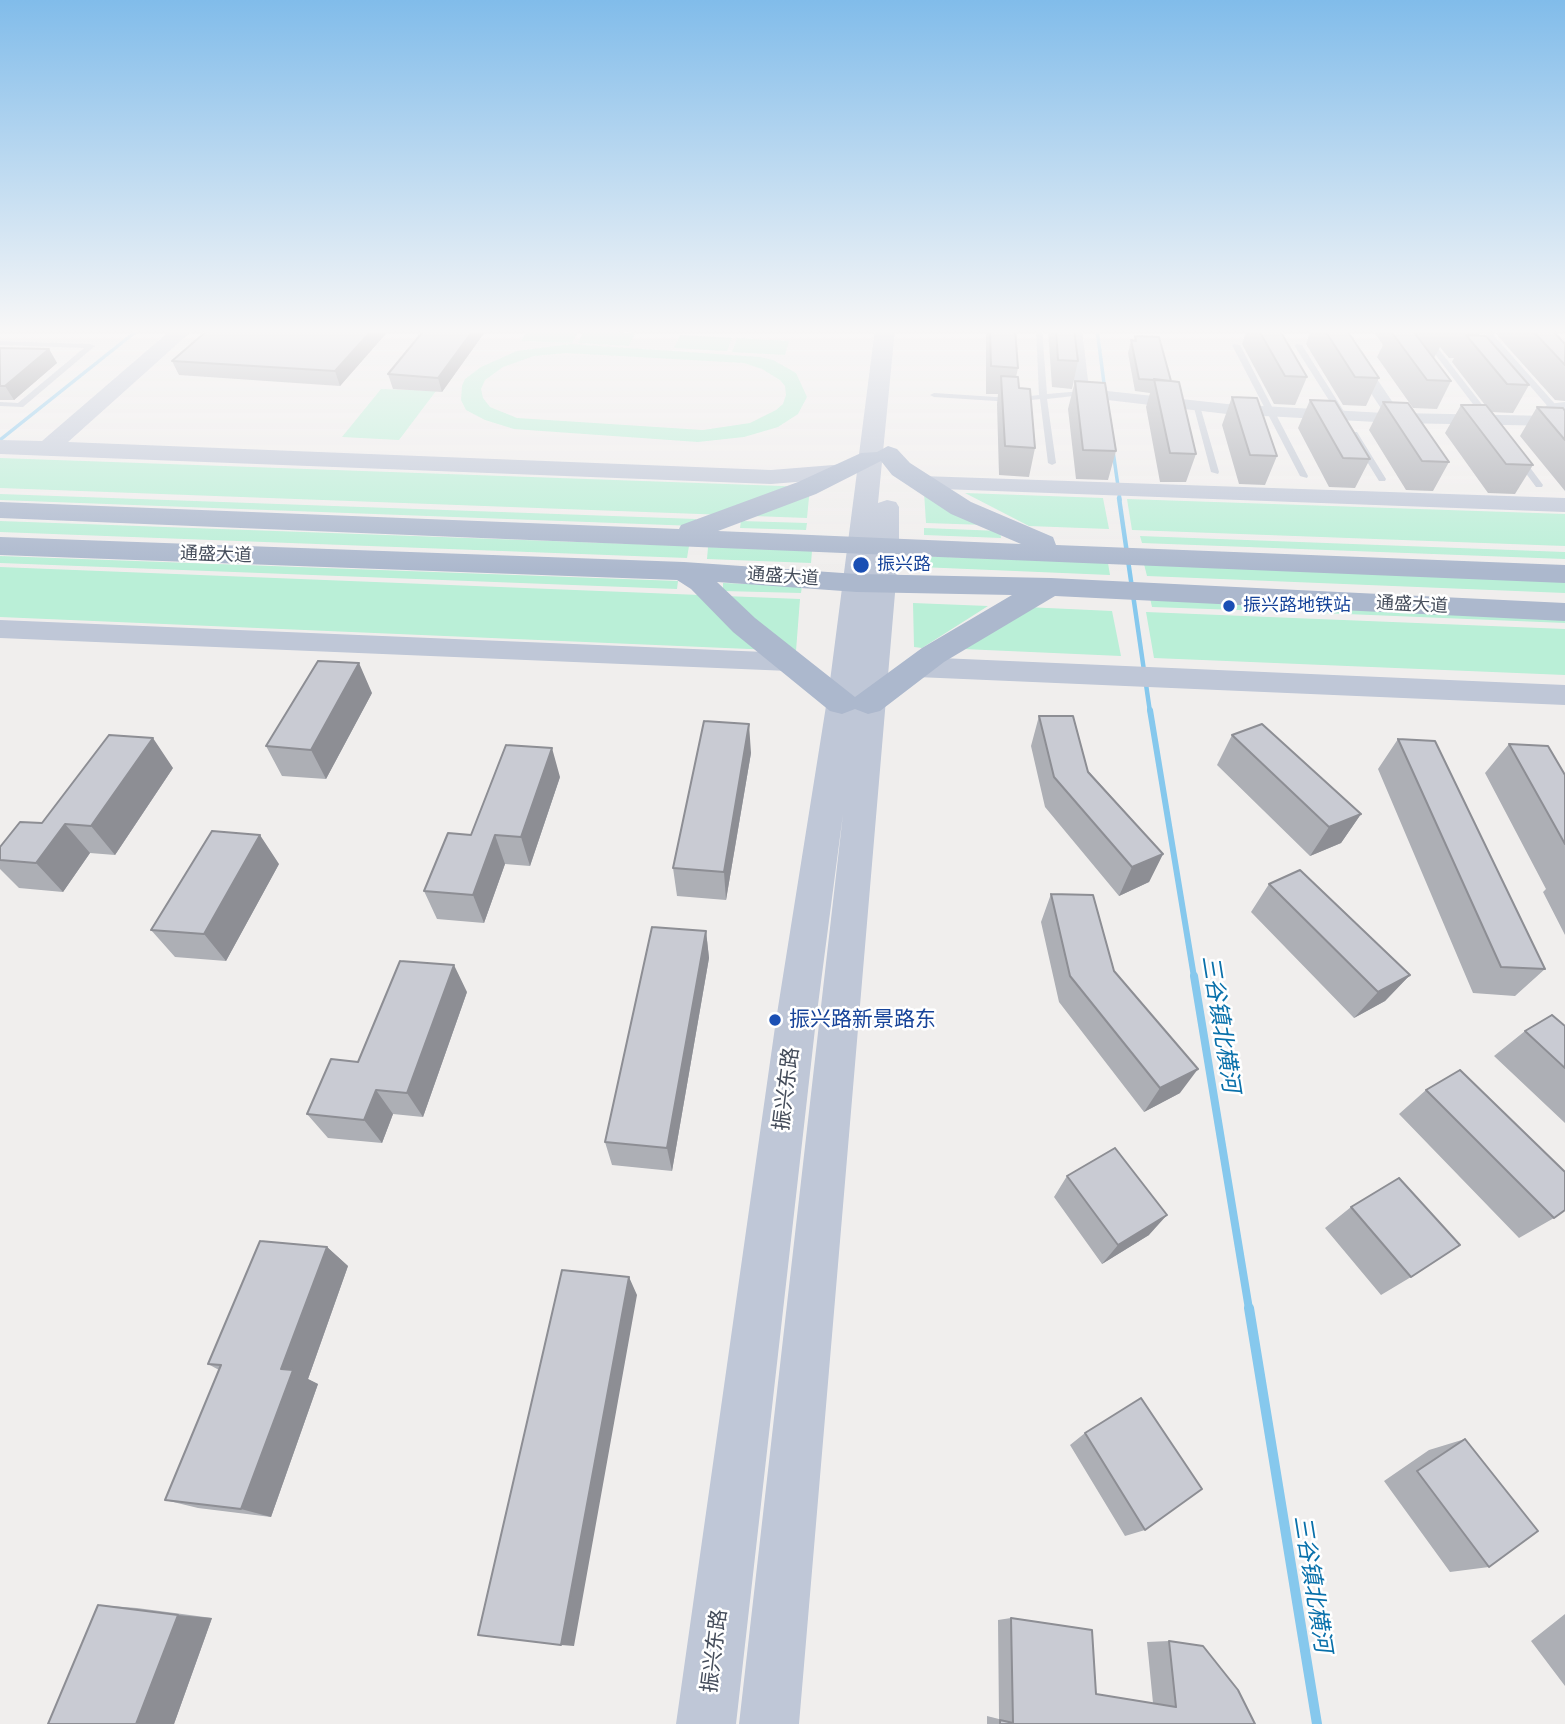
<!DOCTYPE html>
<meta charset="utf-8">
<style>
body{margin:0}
canvas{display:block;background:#f0eeed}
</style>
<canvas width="1565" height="1724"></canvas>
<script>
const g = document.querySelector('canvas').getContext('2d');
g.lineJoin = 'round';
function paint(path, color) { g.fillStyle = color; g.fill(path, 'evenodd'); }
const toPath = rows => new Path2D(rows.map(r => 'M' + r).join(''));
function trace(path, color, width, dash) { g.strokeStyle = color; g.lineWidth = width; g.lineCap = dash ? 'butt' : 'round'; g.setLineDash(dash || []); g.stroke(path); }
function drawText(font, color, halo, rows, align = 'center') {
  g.font = font + ' Karla,"Noto Sans SC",sans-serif'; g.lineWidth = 5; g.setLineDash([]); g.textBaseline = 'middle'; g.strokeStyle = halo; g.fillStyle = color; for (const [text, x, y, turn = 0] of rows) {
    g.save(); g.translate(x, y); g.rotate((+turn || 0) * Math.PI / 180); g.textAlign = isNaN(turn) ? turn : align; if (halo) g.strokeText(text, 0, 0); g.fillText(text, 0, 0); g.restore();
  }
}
const green = toPath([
 [528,329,562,329,579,330,572,343,521,341],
 [585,330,635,333,629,346,578,343],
 [680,335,732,338,727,351,674,348],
 [737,338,789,341,785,355,732,352],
 [570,344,760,357,773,360,796,373,807,397,798,414,778,427,744,437,698,442,514,429,485,420,466,410,461,400,462,386,465,379,481,367,517,351],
 [566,353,744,363,762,369,780,380,785,386,786,395,783,404,776,410,750,423,703,430,517,418,490,407,483,398,481,389,485,380,503,367,534,356],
 [381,389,436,391,399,440,342,437],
 [0,458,810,487,807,518,0,488],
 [924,492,986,525,926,523],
 [965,493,1103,498,1109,529,1029,526],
 [0,494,696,519,695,526,0,500],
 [1127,499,1565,514,1565,546,1132,530],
 [0,521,689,546,687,558,0,532],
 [741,521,807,523,806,530,740,528],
 [924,528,1000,531,1001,538,924,535],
 [1140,536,1565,552,1565,559,1142,543],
 [708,547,812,551,811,563,707,559],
 [0,556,678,581,677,589,0,563],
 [919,556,1108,563,1110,575,920,567],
 [1144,564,1565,580,1565,593,1147,576],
 [0,567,800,599,796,651,0,617],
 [723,583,802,586,801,593,723,591],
 [1150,598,1262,603,1266,611,1152,607],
 [913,603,988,606,922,648,914,647],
 [1318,605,1565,615,1565,623,1322,613],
 [1026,607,1112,611,1121,656,963,649],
 [1146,612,1565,629,1565,675,1154,658]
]);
const streamFar4 = toPath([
 [1097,329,1105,391],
 [0,440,139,329],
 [1113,451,1120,500]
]);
const streamFar3 = toPath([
 [1119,498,1150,712]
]);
const streamFar2 = toPath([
 [1150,710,1194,977]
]);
const streamFar1 = toPath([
 [1194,976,1249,1309]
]);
const stream = toPath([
 [1249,1308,1317,1724]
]);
const lane = toPath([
 [1036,329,1042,329,1047,394,1082,391,1086,393,1082,395,1047,399,1056,463,1052,465,1048,463,1040,399,1012,402,934,397,930,395,934,393,1012,398,1039,395,1036,329],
 [1416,329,1423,329,1491,416,1491,420,1485,420,1416,329],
 [1481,329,1488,329,1556,405,1556,409,1550,409,1481,329],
 [0,341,91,344,95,346,23,407,0,406,0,402,18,403,84,348,0,345,0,341],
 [1234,344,1240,345,1308,476,1307,478,1300,476,1232,345,1234,344],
 [1296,344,1302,345,1345,413,1344,415,1337,413,1294,345,1296,344],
 [1193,404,1200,406,1219,472,1218,474,1211,472,1193,404],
 [1351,432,1357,432,1386,479,1385,481,1379,481,1350,434,1351,432],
 [1517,458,1523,458,1543,485,1542,487,1536,487,1516,460,1517,458]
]);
const street = toPath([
 [1068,329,1082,329,1089,389,1227,404,1384,413,1329,329,1343,329,1400,413,1549,416,1545,407,1548,404,1565,402,1565,412,1563,412,1565,424,1559,426,1395,423,1227,414,1082,397,1075,393,1068,329]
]);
const secondary = toPath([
 [172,329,194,329,68,442,771,470,846,464,854,466,857,470,875,329,895,329,878,503,887,500,896,502,899,507,899,546,799,1724,739,1724,843,814,816,1020,736,1724,676,1724,776,1020,830,681,857,472,846,478,771,484,0,454,0,440,42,441,172,329],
 [922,476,1565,498,1565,512,914,488,910,483,914,478,922,476],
 [0,620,789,653,799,655,804,662,799,669,789,671,0,638,0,620],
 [917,657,1565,685,1565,705,917,677,907,674,902,667,907,660,917,657]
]);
const primary = toPath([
 [888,446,897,449,910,463,971,502,1053,537,1056,545,1565,565,1565,583,0,518,0,502,679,529,681,525,798,482,861,453,877,452,888,446],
 [881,461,892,475,951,514,1021,544,718,531,816,494,881,461],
 [0,537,684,562,857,574,1051,578,1565,603,1565,621,1055,596,944,662,880,711,868,714,855,709,842,714,830,711,733,632,691,589,677,580,0,555,0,537],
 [717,582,857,592,1012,595,922,648,855,697,755,618,717,582]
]);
const wall = toPath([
 [390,329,340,386,179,375,172,361],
 [487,329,442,392,393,389,388,374],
 [986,329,1015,329,1018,368,1016,377,1035,448,1029,477,999,475,997,404,998,394,986,394],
 [1048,329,1074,329,1078,361,1072,389,1052,387],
 [1247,329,1279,329,1307,377,1295,405,1274,404,1242,344],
 [1311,329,1346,329,1379,378,1366,406,1343,405,1306,344],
 [1372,329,1479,329,1481,332,1479,336,1529,385,1513,413,1491,412,1533,465,1515,494,1488,493,1445,433,1461,405,1485,405,1452,362,1454,358,1449,358,1440,347,1434,358,1433,357,1451,381,1437,409,1413,408,1377,357,1383,345],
 [1498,329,1551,329,1565,344,1565,401,1555,400,1496,334],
 [1135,336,1171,381,1196,454,1186,482,1160,482,1146,407,1150,393,1135,391,1128,353,1131,340,1134,341],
 [0,348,49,349,57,363,14,400,0,400],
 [1075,381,1116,451,1108,480,1076,479,1068,409],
 [1232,397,1277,456,1265,485,1239,484,1222,425],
 [1310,400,1370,459,1355,488,1329,487,1298,428],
 [1383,402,1449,462,1433,491,1406,490,1369,430],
 [1537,407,1565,411,1565,491,1520,436],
 [372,693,326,779,282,776,266,746],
 [1039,716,1163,854,1149,882,1119,896,1045,807,1031,746],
 [1232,735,1361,814,1341,843,1310,856,1217,765],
 [1398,739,1545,969,1515,996,1473,993,1378,769],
 [1509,744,1565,775,1565,935,1543,892,1546,889,1485,773],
 [751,753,726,900,677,896,673,868],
 [173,768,115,855,90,853,63,892,19,888,0,869,0,847,42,823],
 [560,777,530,866,505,864,484,923,437,919,424,891,471,835],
 [279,864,226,961,175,957,151,930],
 [1269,884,1410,975,1385,1001,1354,1018,1251,912],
 [1051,894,1180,1093,1144,1112,1059,1002,1041,922],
 [706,931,709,958,672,1171,612,1165,605,1142],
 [467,992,423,1117,393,1114,382,1143,328,1138,307,1114,358,1062],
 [1565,1026,1565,1123,1494,1056,1525,1031],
 [1426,1090,1554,1218,1519,1238,1399,1114],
 [1067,1176,1149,1235,1102,1264,1054,1197],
 [1351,1207,1411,1277,1381,1295,1325,1228],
 [327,1247,348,1266,308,1379,318,1384,271,1517,198,1508,165,1500,219,1370,208,1364],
 [1085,1433,1145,1530,1125,1536,1070,1445],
 [1465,1439,1489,1567,1450,1572,1384,1481,1429,1450],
 [98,1605,137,1608,212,1618,174,1724],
 [1565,1614,1565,1686,1531,1641],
 [1011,1618,1096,1694,1153,1703,1147,1642,1169,1641,1255,1724,987,1724,987,1716,999,1719,998,1620]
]);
const shadedWall = toPath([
 [373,329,390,329,340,386,335,371],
 [474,329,487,329,442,392,438,378],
 [49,349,57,363,14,400,5,386],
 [359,663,372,693,326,779,311,750],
 [749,724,751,753,726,900,724,872],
 [153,738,173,768,115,855,91,826],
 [552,748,560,777,530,866,521,837],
 [1361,814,1341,843,1310,856,1329,827],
 [65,824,90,853,63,892,36,863],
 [260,835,279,864,226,961,204,934],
 [495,835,505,864,484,923,473,895],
 [1163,854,1149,882,1119,896,1132,867],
 [706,931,709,958,672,1171,667,1148],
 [454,965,467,992,423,1117,407,1093],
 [1410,975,1385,1001,1354,1018,1378,992],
 [1198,1069,1180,1093,1144,1112,1160,1088],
 [376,1090,393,1114,382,1143,364,1120],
 [1167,1215,1149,1235,1102,1264,1118,1245],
 [327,1247,348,1266,308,1379,318,1384,271,1517,241,1509,281,1369],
 [629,1277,637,1295,574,1646,561,1645],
 [178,1615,212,1618,174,1724,136,1724]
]);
const building = toPath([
 [209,329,373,329,335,371,172,361,209,329],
 [425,329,474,329,438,378,388,374,425,329],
 [990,329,1015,329,1018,368,991,366,990,329],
 [1056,329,1074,329,1078,361,1058,360,1056,329],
 [1258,329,1279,329,1307,377,1285,376,1258,329],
 [1324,329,1346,329,1379,378,1355,377,1324,329],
 [1409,329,1447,329,1448,331,1409,329],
 [1461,329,1479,329,1481,332,1463,331,1461,329],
 [1531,329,1551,329,1565,344,1565,365,1531,329],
 [1390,330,1413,331,1451,381,1427,380,1390,330],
 [1466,335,1486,336,1529,385,1507,384,1466,335],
 [1135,336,1159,337,1171,381,1139,379,1131,340,1136,341,1135,336],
 [0,348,49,349,5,386,0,386,0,348],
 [1001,376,1018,377,1019,388,1030,389,1035,448,1005,446,1001,376],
 [1154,379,1179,382,1196,454,1170,453,1154,379],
 [1075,381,1105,383,1116,451,1083,450,1075,381],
 [1232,397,1257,398,1277,456,1250,455,1232,397],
 [1310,400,1335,401,1370,459,1343,458,1310,400],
 [1383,402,1408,403,1449,462,1422,461,1383,402],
 [1461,405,1486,405,1533,465,1506,464,1461,405],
 [1537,407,1563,408,1565,411,1565,440,1537,407],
 [318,661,359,663,311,750,266,746,318,661],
 [1039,716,1073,716,1088,772,1163,854,1132,867,1054,777,1039,716],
 [704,721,749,724,724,872,673,868,704,721],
 [1262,724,1361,814,1329,827,1232,735,1262,724],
 [109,735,153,738,91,826,65,824,36,863,0,860,0,847,20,822,42,823,109,735],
 [1398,739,1435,741,1545,969,1501,967,1398,739],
 [1509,744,1548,746,1565,775,1565,844,1509,744],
 [506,745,552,748,521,837,495,835,473,895,424,891,448,833,471,835,506,745],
 [212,831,260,835,204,934,151,930,212,831],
 [1300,870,1410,975,1378,992,1269,884,1300,870],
 [1051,894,1093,895,1114,971,1198,1069,1160,1088,1070,976,1051,894],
 [652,927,706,931,667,1148,605,1142,652,927],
 [400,961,454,965,407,1093,376,1090,364,1120,307,1114,331,1059,358,1062,400,961],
 [1552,1015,1565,1026,1565,1068,1525,1031,1552,1015],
 [1460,1070,1565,1172,1565,1210,1554,1218,1426,1090,1460,1070],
 [1115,1148,1167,1215,1118,1245,1067,1176,1115,1148],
 [1399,1178,1460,1245,1411,1277,1351,1207,1399,1178],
 [260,1241,327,1247,281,1369,293,1370,241,1509,165,1500,221,1365,208,1364,260,1241],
 [562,1270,629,1277,561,1645,478,1635,562,1270],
 [1141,1398,1202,1489,1145,1530,1085,1433,1141,1398],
 [1465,1439,1538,1531,1489,1567,1417,1471,1465,1439],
 [98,1605,178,1615,136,1724,48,1724,98,1605],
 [1011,1618,1092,1630,1096,1694,1176,1707,1169,1641,1203,1646,1238,1690,1255,1724,1000,1724,1000,1720,1013,1723,1011,1618]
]);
const markers = [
 [861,565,9,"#1a4fb4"],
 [1229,606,7,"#1a4fb4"],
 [775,1020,7,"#1a4fb4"]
];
const farStreetnames = [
 ["通盛大道",216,555,2],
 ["通盛大道",783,577,4],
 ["通盛大道",1412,605,3]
];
const farTransitnames = [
 ["振兴路",877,565],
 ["振兴路地铁站",1243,606]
];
const transitNames = [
 ["振兴路新景路东",789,1020]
];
const streetNames = [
 ["振兴东路",787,1089,-83],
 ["振兴东路",715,1651,-83]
];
const waterNames = [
 ["三谷镇北横河",1220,1024,81],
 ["三谷镇北横河",1312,1584,81]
];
paint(green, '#baefd7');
trace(streamFar4, '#86c8ed', 3.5);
trace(streamFar3, '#86c8ed', 4.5);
trace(streamFar2, '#86c8ed', 6);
trace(streamFar1, '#86c8ed', 8);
trace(stream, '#86c8ed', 10);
paint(lane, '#c0c7d3');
paint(street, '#c0c7d3');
paint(secondary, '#bfc7d7');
paint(primary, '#acb8cd');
paint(wall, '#adafb5');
paint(shadedWall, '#8d8e94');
paint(building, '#c9cbd3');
trace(building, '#8d8e94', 2);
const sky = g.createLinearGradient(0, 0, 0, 571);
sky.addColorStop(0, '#81bcea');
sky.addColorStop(0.58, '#f8f7f7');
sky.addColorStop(1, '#f8f7f700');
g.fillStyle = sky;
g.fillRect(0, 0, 1565, 571);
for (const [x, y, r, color] of markers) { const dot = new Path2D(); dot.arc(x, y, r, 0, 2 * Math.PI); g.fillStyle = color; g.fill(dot); trace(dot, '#fff', 2.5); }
drawText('18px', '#454d5b', '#fff', farStreetnames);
drawText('18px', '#164399', '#fff', farTransitnames, 'left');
drawText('21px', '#164399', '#fff', transitNames, 'left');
drawText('21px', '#454d5b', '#fff', streetNames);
drawText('italic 23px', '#0970aa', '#fff', waterNames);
</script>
